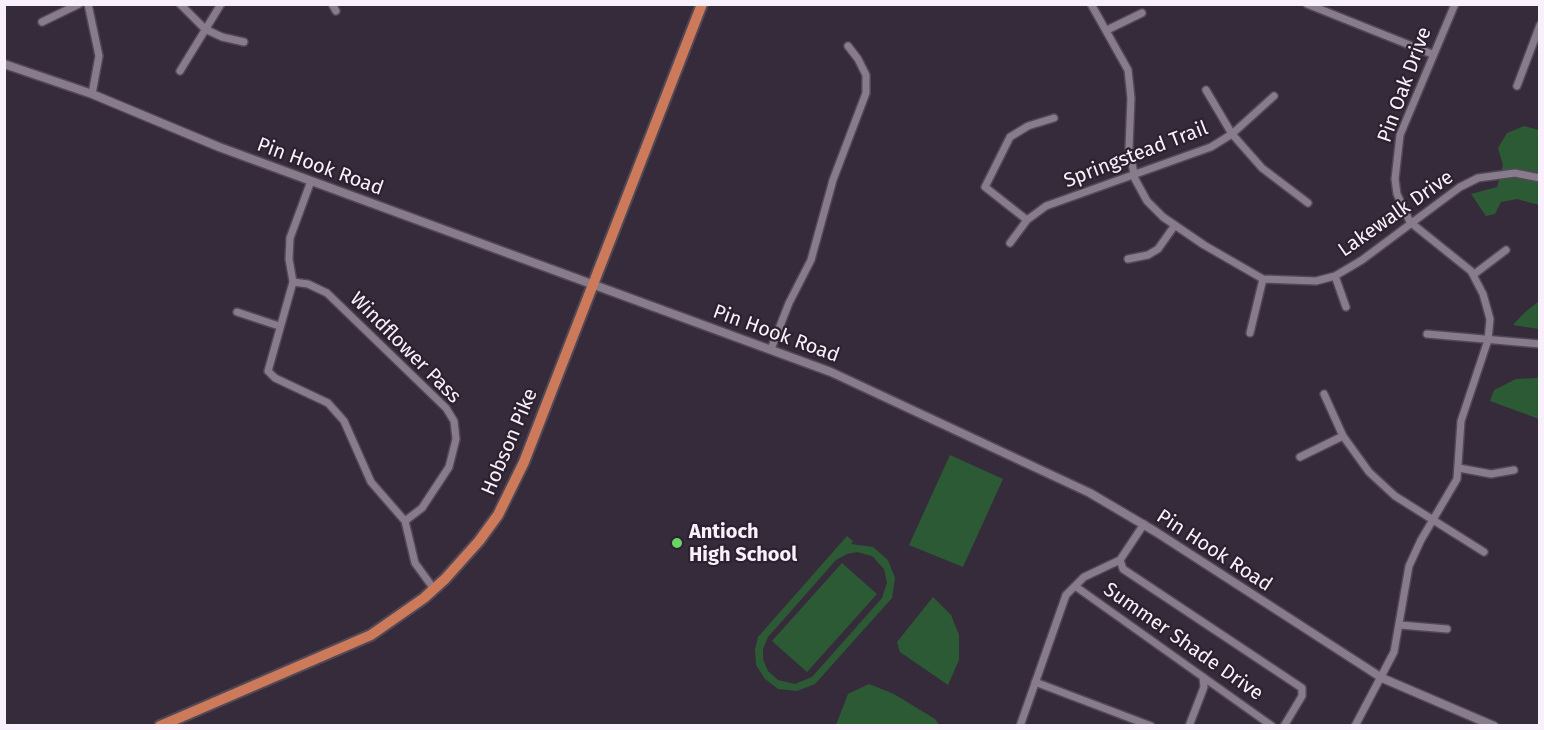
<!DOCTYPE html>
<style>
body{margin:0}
#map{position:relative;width:1544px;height:730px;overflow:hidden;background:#362b3a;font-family:"Fira Sans",sans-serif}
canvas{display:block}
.frame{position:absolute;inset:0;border:6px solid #f8f1fb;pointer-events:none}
</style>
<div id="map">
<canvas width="1544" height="730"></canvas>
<div class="frame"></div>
</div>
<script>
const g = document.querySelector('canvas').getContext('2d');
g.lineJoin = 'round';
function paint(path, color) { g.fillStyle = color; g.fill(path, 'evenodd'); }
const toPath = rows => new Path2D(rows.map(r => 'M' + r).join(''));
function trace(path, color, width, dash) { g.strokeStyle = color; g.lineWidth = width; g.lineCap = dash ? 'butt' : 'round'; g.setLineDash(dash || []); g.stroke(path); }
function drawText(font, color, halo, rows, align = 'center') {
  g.font = font + ' "Fira Sans",sans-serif'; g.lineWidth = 4.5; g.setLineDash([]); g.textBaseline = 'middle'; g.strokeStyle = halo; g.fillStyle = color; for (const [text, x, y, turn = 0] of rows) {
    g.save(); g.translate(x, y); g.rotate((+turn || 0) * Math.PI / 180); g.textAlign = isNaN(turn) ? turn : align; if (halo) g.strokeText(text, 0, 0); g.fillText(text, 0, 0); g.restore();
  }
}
const green = toPath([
 [1524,126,1539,130,1539,205,1517,199,1501,202,1495,214,1486,216,1471,194,1497,187,1503,165,1498,148,1507,133],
 [1539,301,1539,329,1513,325,1524,313],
 [1539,373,1539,419,1490,401,1494,390,1516,379,1537,378],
 [950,455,1003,479,963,567,909,545],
 [847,536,853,541,851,544,873,547,888,560,895,578,892,598,815,684,797,691,778,689,765,679,756,665,755,649,758,637],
 [857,552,872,556,884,569,887,583,882,598,812,677,795,684,778,680,768,671,763,659,763,649,768,637,836,560,847,554],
 [842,563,877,594,807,672,772,641],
 [933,597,951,615,959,635,959,660,948,685,900,652,897,642],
 [869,684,894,694,935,719,939,725,836,725,848,694]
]);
const minor = toPath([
 [88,4,99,56,92,94],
 [180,4,205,29,222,37,244,42],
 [332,4,336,11],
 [1091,4,1128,70,1131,98,1129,148,1135,179,1147,201,1163,217,1204,245,1263,279,1316,281,1335,276,1362,260,1460,187,1478,178,1515,173,1540,178],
 [1307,4,1432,54],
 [42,22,79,4],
 [1107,30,1142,13],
 [180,71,221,4],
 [1517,86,1540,25],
 [1206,90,1232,134,1262,168,1308,203],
 [311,181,290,238,289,259,293,282,268,371,275,378,328,403,344,421,371,482,405,521,415,563,434,589],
 [1027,220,985,187,1010,137,1028,126,1054,118],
 [1010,243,1027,220,1046,206,1211,147,1232,134,1274,96],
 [1128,259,1148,255,1158,249,1175,225],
 [1473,275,1506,250],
 [1335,276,1346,307],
 [293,282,308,284,327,293,446,408,454,421,456,439,449,467,422,508,405,521],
 [237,312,279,326],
 [1250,333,1263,279],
 [1427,334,1540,344],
 [771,349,789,303,811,260,833,180,866,93,866,75,858,59,848,46],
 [1324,394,1343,436,1369,472,1395,496,1484,552],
 [1300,457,1343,436],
 [1459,468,1491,474,1514,470],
 [1120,560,1123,569,1302,688,1302,696,1284,726],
 [1075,586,1272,726],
 [1400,625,1447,629],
 [1035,682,1151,726],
 [1020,726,1066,595,1084,577,1120,560,1144,524],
 [1189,726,1204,687,1203,677],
 [1355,726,1394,652,1409,566,1421,540,1457,479,1461,421,1488,340,1490,319,1483,294,1471,271,1410,222,1397,194,1395,179,1400,135,1455,4]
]);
const tertiary = toPath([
 [4,64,92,94,219,147,831,372,1090,493,1156,532,1382,678,1494,726]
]);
const primary = toPath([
 [160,726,371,635,424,598,445,579,479,541,498,515,524,462,702,4]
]);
const markers = [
 [677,543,6,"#68d465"]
];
const streetNames = [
 ["Pin Oak Drive",1405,85,-70],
 ["Springstead Trail",1136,155,-21],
 ["Pin Hook Road",320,167,20],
 ["Lakewalk Drive",1396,214,-35],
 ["Pin Hook Road",776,334,20],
 ["Windflower Pass",405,348,45],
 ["Hobson Pike",510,442,-67],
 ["Pin Hook Road",1214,551,33],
 ["Summer Shade Drive",1183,642,35]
];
const poiNames = [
 ["Antioch",689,532],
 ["High School",689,555]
];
paint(green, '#2c5a35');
trace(minor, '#524855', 10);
trace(tertiary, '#524855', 11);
trace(primary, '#524855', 14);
trace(minor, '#887b8c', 7);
trace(tertiary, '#887b8c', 8);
trace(primary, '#cd7a5a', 10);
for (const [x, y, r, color] of markers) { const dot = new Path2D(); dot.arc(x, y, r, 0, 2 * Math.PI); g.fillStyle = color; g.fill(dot); trace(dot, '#2c212f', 2); }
drawText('20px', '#f8f1fb', '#2c212f', streetNames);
drawText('bold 20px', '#f8f1fb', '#2c212f', poiNames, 'left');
</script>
